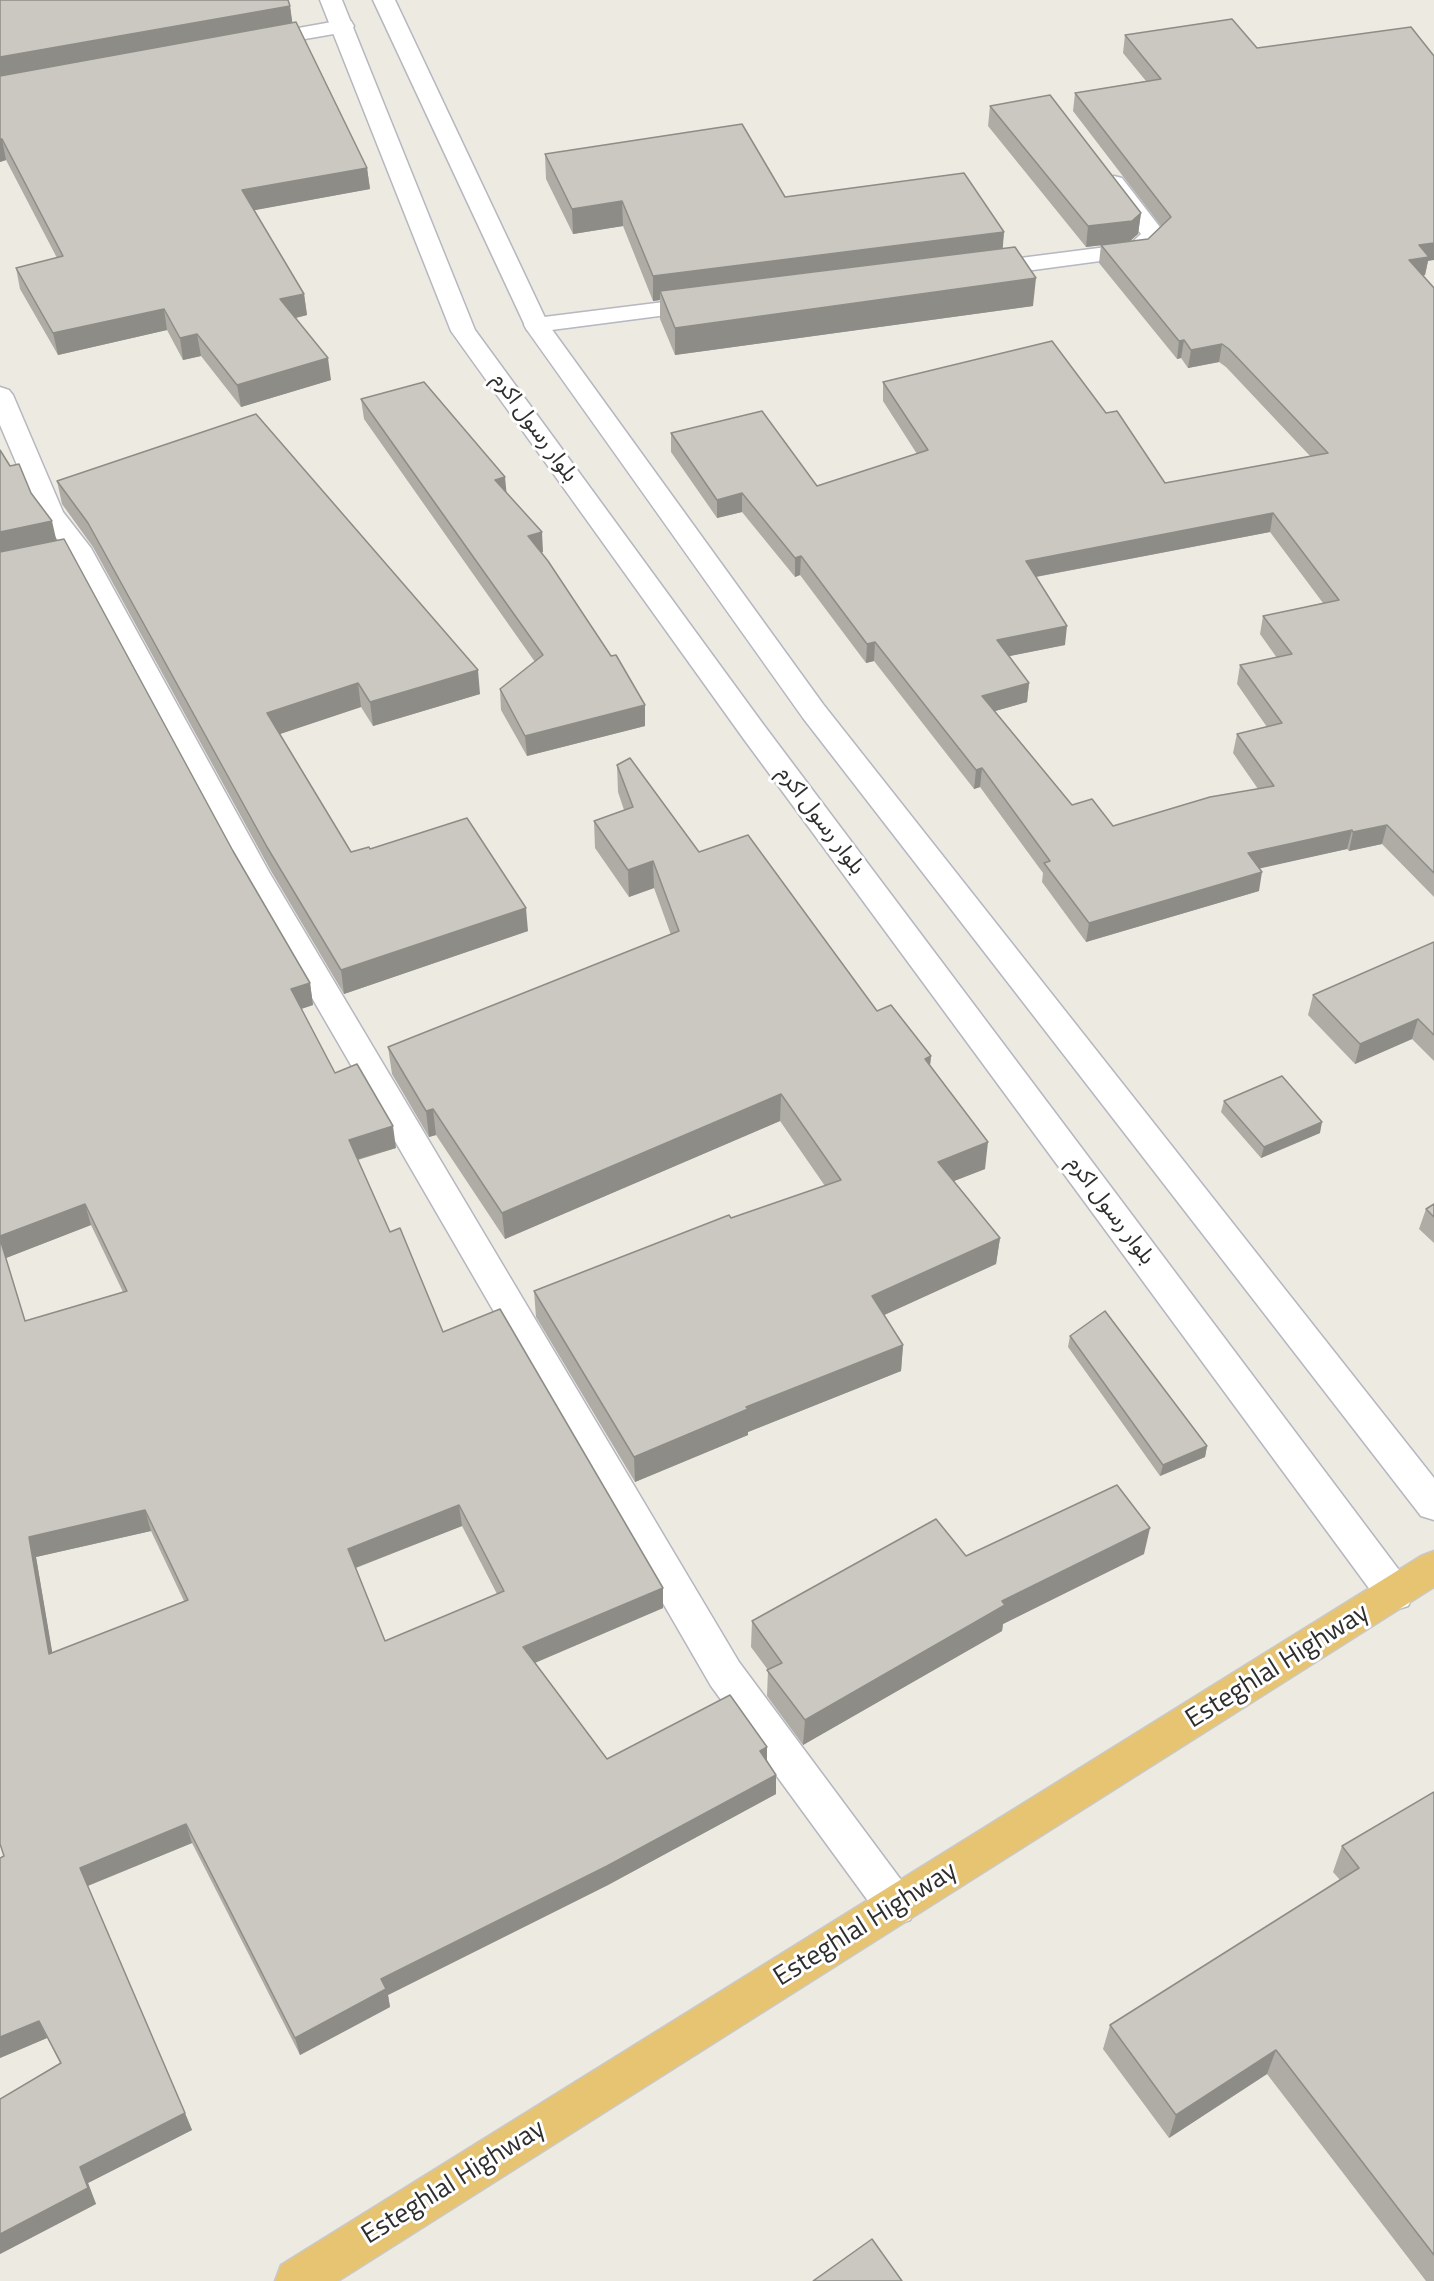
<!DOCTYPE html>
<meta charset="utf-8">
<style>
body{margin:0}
canvas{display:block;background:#edeae2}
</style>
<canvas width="1434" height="2281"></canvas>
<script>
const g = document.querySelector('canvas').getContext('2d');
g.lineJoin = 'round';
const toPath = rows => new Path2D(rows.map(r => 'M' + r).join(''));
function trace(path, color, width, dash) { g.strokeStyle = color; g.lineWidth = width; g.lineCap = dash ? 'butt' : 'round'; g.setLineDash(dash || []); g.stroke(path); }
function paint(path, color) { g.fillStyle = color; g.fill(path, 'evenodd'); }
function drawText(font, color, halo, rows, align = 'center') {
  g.font = font + ' "Titillium Web","Noto Sans Arabic",sans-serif'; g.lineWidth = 6; g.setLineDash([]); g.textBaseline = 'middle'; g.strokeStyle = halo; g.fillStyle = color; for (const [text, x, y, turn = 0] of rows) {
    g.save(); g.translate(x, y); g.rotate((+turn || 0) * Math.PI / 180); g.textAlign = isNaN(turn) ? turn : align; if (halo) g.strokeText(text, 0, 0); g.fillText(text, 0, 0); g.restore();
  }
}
const minor = toPath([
 [343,20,351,21,354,26,351,31,259,47,251,46,248,41,251,36,259,35,343,20],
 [1114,176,1122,178,1166,235,1145,255,981,277,973,275,969,270,973,265,981,263,1130,244,1141,234,1103,183,1106,178,1114,176],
 [704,297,713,299,716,304,713,309,536,332,527,330,524,325,527,320,536,318,704,297],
 [0,387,9,390,13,395,63,512,91,548,269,872,739,1662,910,1892,917,1906,910,1920,896,1925,882,1920,711,1686,239,872,66,551,38,514,0,425,0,387]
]);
const secondary = toPath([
 [320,0,342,0,475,330,763,724,1408,1582,1414,1594,1408,1606,1395,1610,1382,1606,743,738,451,331,320,0],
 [373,0,395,0,548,324,823,704,1434,1478,1434,1520,1421,1516,803,718,527,330,373,0]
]);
const trunk = toPath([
 [1434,1551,1434,1587,338,2281,275,2281,281,2265,1421,1556,1434,1551]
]);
const wall = toPath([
 [0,0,290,6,292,23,367,168,370,189,254,210,304,294,307,315,296,318,331,380,241,407,201,356,183,360,167,330,58,355,20,289,16,268,57,258,6,160,0,162],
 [1125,35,1428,261,1425,275,1423,276,1434,288,1434,897,1382,844,1349,851,1347,849,1259,868,1259,891,1086,942,1042,882,1043,873,980,787,974,789,874,661,866,663,800,575,795,577,742,512,717,518,671,452,671,433,817,486,917,454,883,401,883,382,1106,413,1165,483,1310,456,1226,367,1219,362,1188,368,1181,358,1177,359,1099,263,1101,245,1086,247,988,126,990,106,1141,213,1138,234,1130,241,1148,239,1161,226,1073,111,1075,93,1146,81,1123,53],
 [1270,532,1323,603,1263,616,1260,634,1277,658,1240,665,1237,684,1267,727,1237,734,1233,753,1258,789,1113,826,1072,805,995,711,1027,702,1029,683,1009,656,1065,645,1036,577],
 [545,154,785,197,1004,232,1002,248,1033,306,675,355,660,319,660,300,653,301,623,226,573,234,546,179],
 [361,399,506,493,543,552,541,553,645,726,527,756,501,710,500,689,535,662,364,419],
 [10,466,31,493,57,540,233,851,310,983,313,1005,301,1009,335,1073,396,1148,358,1160,390,1232,443,1332,663,1608,535,1663,607,1759,767,1760,776,1775,776,1794,608,1885,388,1995,390,2007,300,2055,192,1843,88,1886,192,2130,88,2183,96,2204,0,2254,0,2099,60,2063,47,2038,0,2058,4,1856,0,1844],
 [91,1225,123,1292,25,1321,6,1258],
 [462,1526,497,1594,385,1641,356,1568],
 [151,1531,184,1601,52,1653,36,1557],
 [57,481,480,694,373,726,361,707,280,734,351,852,370,849,528,931,344,994,271,871,93,547,62,504],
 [617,765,699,852,877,1011,931,1056,930,1066,985,1169,954,1181,1000,1238,996,1264,884,1315,903,1345,901,1371,748,1432,748,1435,635,1482,536,1317,534,1291,731,1218,825,1186,780,1121,505,1239,436,1135,429,1137,392,1074,388,1047,671,935,654,888,629,897,595,848,594,821,624,810,618,792],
 [1434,942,1434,1061,1412,1039,1355,1064,1308,1015,1313,995],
 [1224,1101,1320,1133,1261,1158,1221,1112],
 [1434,1204,1434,1243,1419,1229,1426,1209],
 [1070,1336,1207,1446,1205,1457,1160,1476,1068,1347],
 [1144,1554,1003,1624,1002,1631,803,1745,767,1696,768,1670,751,1647,752,1621,966,1556],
 [1434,1792,1434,2281,1426,2281,1267,2074,1169,2138,1103,2049,1110,2025,1340,1880,1333,1872,1342,1846]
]);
const shadedWall = toPath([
 [290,6,293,27,0,79,0,57],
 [0,139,2,139,6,160,0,162],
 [367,168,370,189,245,212,242,190],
 [622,201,623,226,573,234,572,209],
 [1141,213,1138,234,1129,242,1086,247,1088,226],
 [1004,232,1002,258,660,291,660,300,653,301,653,276],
 [1434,243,1434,260,1428,261,1425,275,1405,278,1409,260,1419,245],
 [1036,278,1033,306,675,355,675,328],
 [304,294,307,315,283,321,280,299],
 [164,309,167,330,58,355,53,333],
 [197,334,201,356,183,360,180,338],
 [1184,340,1181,358,1177,359,1179,341],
 [1222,344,1219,362,1188,368,1191,350],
 [328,358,331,380,241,407,237,385],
 [505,477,507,497,495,480],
 [742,493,742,512,717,518,717,500],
 [1273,513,1270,532,1024,579,1026,561],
 [52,521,57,543,0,556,0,532],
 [542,532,543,552,529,557,528,536],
 [801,556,800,575,795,577,795,558],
 [1067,626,1065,645,995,659,997,640],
 [875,642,874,661,866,663,867,644],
 [478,670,480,694,373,726,370,702],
 [358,683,361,707,271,737,267,713],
 [1029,683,1027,702,981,715,982,696],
 [645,705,645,726,527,756,525,736],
 [982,768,980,787,974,789,976,770],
 [1387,825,1382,844,1349,851,1353,832],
 [1352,830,1347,849,1244,872,1248,853],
 [653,861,654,888,629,897,628,870],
 [1262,872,1259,891,1086,942,1089,923],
 [526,908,528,931,344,994,341,970],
 [310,983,313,1005,295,1011,291,989],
 [1418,1019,1412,1039,1355,1064,1360,1044],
 [931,1056,928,1083,925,1059],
 [781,1094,780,1121,505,1239,502,1213],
 [433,1109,436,1135,429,1137,426,1111],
 [1322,1122,1320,1133,1261,1158,1264,1147],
 [393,1126,396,1148,352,1161,349,1140],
 [988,1142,985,1169,936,1188,938,1162],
 [85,1204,91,1225,6,1258,0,1239,0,1236],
 [1000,1238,996,1264,871,1321,872,1296],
 [903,1345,901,1371,748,1432,748,1435,635,1482,634,1457,746,1407],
 [1207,1446,1205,1457,1160,1476,1163,1465],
 [459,1505,462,1526,352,1569,348,1549],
 [145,1510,151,1531,36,1557,56,1674,49,1654,29,1537],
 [1150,1528,1144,1554,1003,1624,1002,1631,803,1745,805,1720,1002,1601],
 [663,1588,663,1608,525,1667,523,1647],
 [767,1747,767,1766,760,1751],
 [776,1775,776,1794,608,1885,388,1995,390,2007,300,2055,295,2038,381,1979],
 [186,1824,192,1843,87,1886,80,1868],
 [39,2021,47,2038,0,2058,0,2037],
 [1276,2050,1267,2074,1169,2138,1176,2115],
 [185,2113,192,2130,88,2183,96,2204,0,2254,0,2234,80,2167]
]);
const building = toPath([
 [0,0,288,0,290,6,0,57,0,0],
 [1232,19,1257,48,1411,27,1434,56,1434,243,1419,245,1429,257,1409,260,1434,288,1434,873,1387,825,1353,832,1352,830,1248,853,1262,872,1089,923,1044,863,1050,861,982,768,976,770,875,642,867,644,801,556,795,558,742,493,717,500,671,433,762,411,817,486,928,450,883,382,1052,341,1106,413,1117,411,1165,483,1328,453,1229,349,1222,344,1191,350,1184,340,1179,341,1101,245,1148,239,1171,217,1075,93,1161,79,1125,35,1232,19],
 [1273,513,1339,600,1263,616,1292,654,1240,665,1282,723,1237,734,1274,786,1210,797,1113,826,1092,799,1072,805,982,696,1029,683,997,640,1067,626,1026,561,1273,513],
 [296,22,367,168,242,190,304,294,280,299,328,358,237,385,197,334,180,338,164,309,53,333,16,268,63,256,2,139,0,139,0,76,296,22],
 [1050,95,1141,213,1132,221,1088,226,990,106,1050,95],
 [742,124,785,197,964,173,1004,232,653,276,622,201,572,209,545,154,742,124],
 [1015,247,1036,278,675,328,660,291,1015,247],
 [424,382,505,477,495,480,542,532,528,536,548,561,611,656,616,655,645,705,525,736,500,689,543,655,361,399,424,382],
 [256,414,478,670,370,702,358,683,267,713,351,852,369,847,370,849,467,818,526,908,341,970,267,847,88,523,57,481,256,414],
 [0,450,10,466,19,464,31,493,52,521,0,532,0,450],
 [64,539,233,851,310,983,291,989,335,1073,357,1064,393,1126,349,1140,390,1232,400,1228,443,1332,500,1309,663,1588,523,1647,607,1759,730,1695,767,1747,760,1751,776,1775,607,1866,381,1979,386,1989,295,2038,186,1824,80,1868,185,2113,80,2167,88,2188,0,2234,0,2099,61,2063,39,2021,0,2037,0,1858,4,1856,0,1844,0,1239,25,1321,127,1291,85,1204,0,1236,0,552,64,539],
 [459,1505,504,1591,385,1641,348,1549,459,1505],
 [145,1510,188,1600,49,1654,29,1537,145,1510],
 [630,758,699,852,748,835,877,1011,891,1005,931,1056,925,1059,988,1142,938,1162,1000,1238,872,1296,903,1345,746,1407,748,1409,634,1457,534,1291,729,1215,731,1218,841,1180,781,1094,502,1213,433,1109,426,1111,388,1047,679,931,653,861,628,870,594,821,633,807,617,765,630,758],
 [1434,942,1434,1035,1418,1019,1360,1044,1313,995,1434,942],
 [1282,1076,1322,1122,1264,1147,1224,1101,1282,1076],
 [1434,1204,1434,1217,1426,1209,1434,1204],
 [1105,1311,1207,1446,1163,1465,1070,1336,1105,1311],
 [1117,1485,1150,1528,1002,1601,1005,1605,805,1720,767,1670,782,1663,752,1621,936,1519,966,1556,1117,1485],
 [1434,1792,1434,2255,1276,2050,1176,2115,1110,2025,1359,1868,1342,1846,1434,1792],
 [872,2239,902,2281,813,2281,872,2239]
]);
const streetNames = [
 ["بلوار رسول اکرم",534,428,54],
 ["بلوار رسول اکرم",820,821,53],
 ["بلوار رسول اکرم",1110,1211,53]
];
const nearStreetnames = [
 ["Esteghlal Highway",1278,1667,-32],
 ["Esteghlal Highway",866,1925,-32],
 ["Esteghlal Highway",454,2183,-32]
];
trace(minor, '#b6b7c0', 3);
trace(secondary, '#b6b7c0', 3);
trace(trunk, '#c9c9c9', 3);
paint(minor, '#fff');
paint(secondary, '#fff');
paint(trunk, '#e6c472');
paint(wall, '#aeaca5');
paint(shadedWall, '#8d8c86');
paint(building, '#cac8c0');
trace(building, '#8d8c86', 1.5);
drawText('22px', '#2e2e2e', '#fff', streetNames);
drawText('27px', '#2e2e2e', '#fff', nearStreetnames);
</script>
